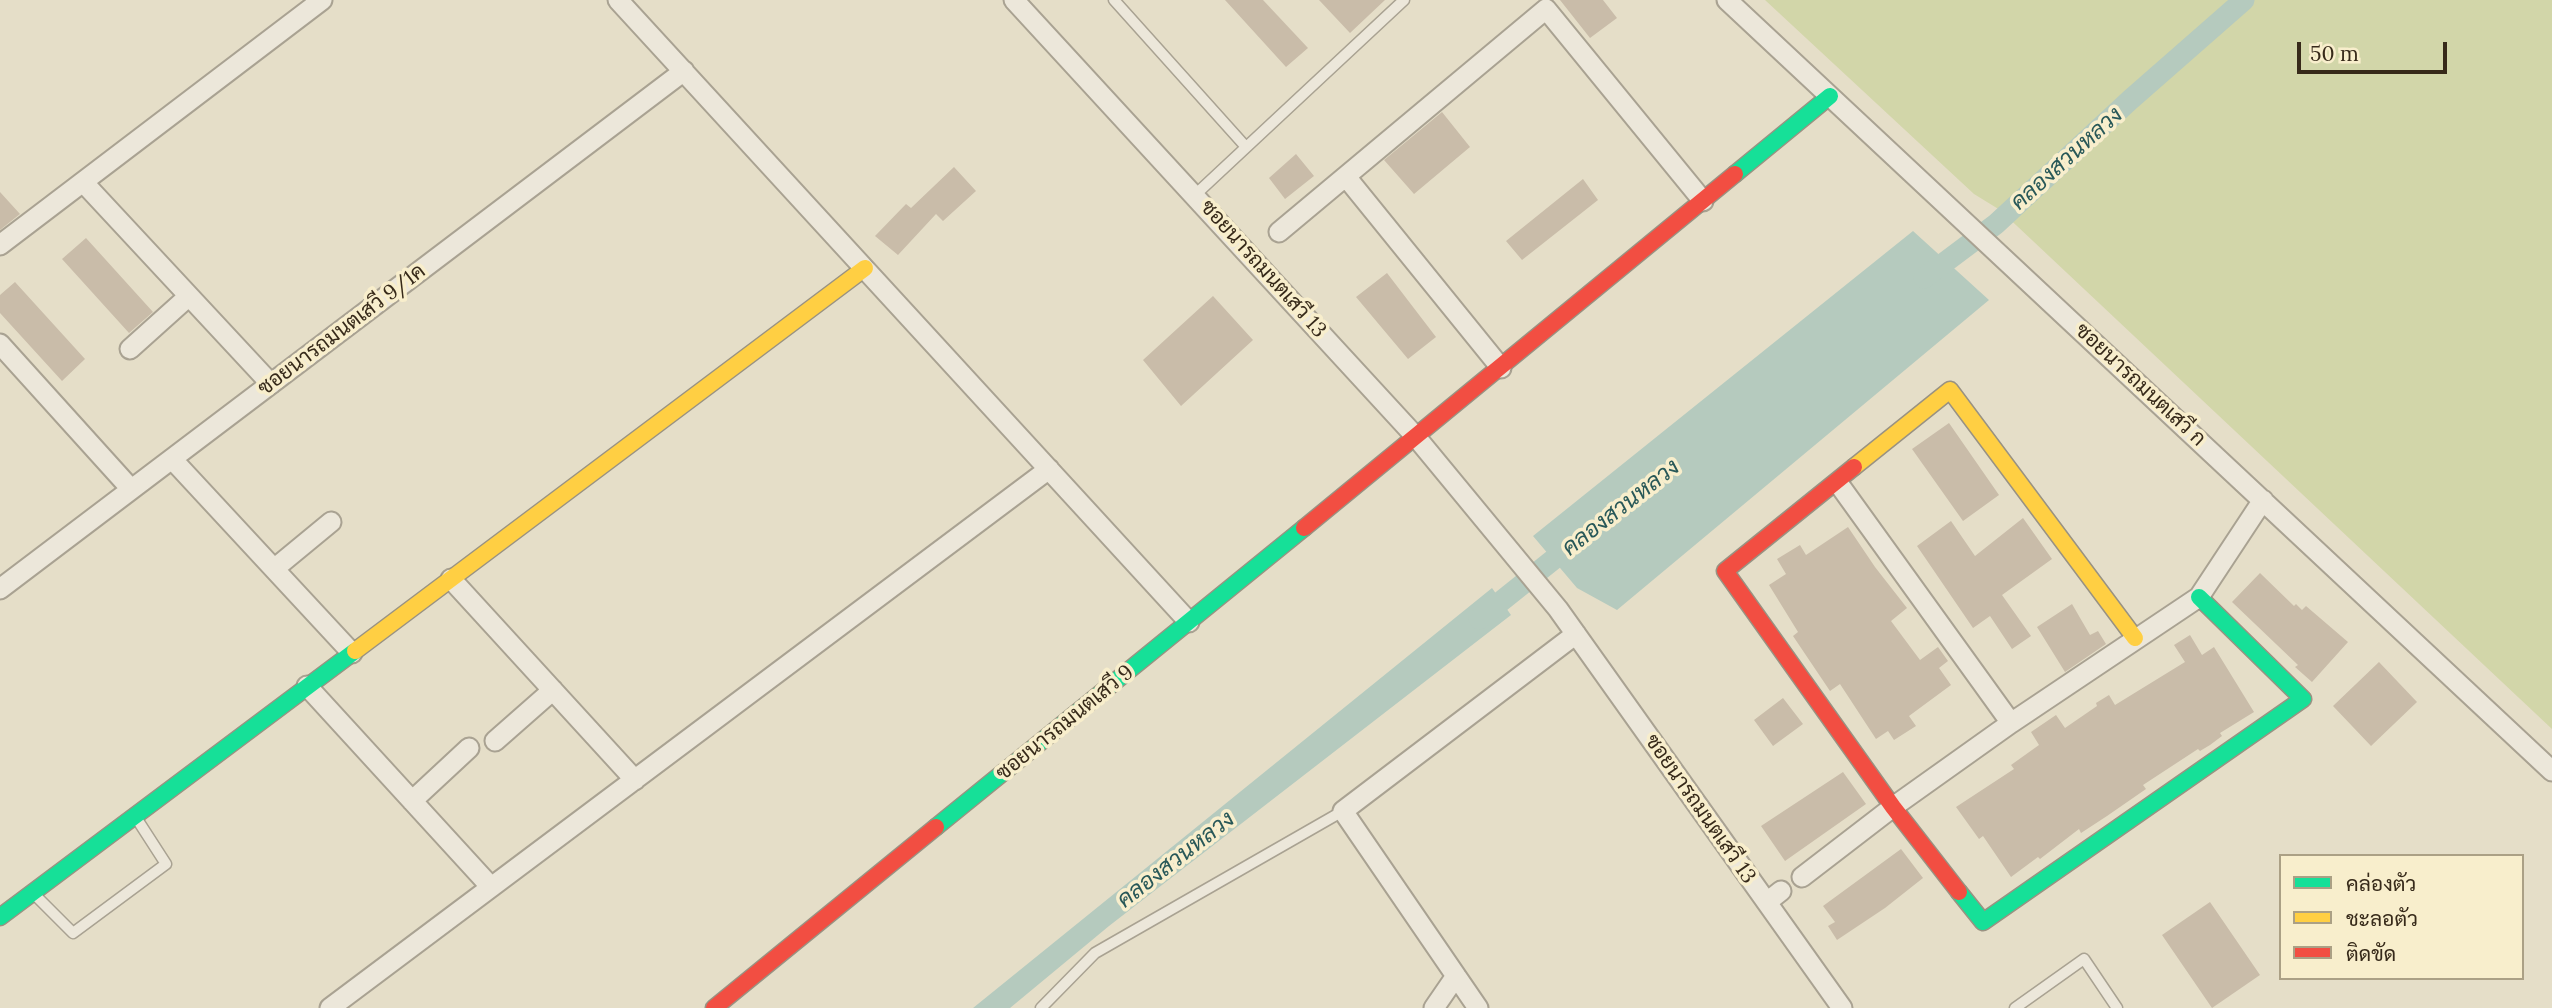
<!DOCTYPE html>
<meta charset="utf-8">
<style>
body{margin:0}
#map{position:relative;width:2552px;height:1008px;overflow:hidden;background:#e5dec8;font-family:Lora,Sarabun,serif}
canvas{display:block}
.legend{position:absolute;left:2279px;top:854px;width:245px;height:126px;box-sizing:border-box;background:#f8eecc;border:2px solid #aba085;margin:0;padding:9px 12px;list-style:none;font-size:21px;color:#372a1a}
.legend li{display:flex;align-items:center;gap:14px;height:35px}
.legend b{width:35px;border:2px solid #aba085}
.scale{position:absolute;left:2297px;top:42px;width:150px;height:32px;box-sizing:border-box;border:4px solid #372a1a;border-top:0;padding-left:9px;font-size:21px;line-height:24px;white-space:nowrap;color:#372a1a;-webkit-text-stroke:5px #f8eecc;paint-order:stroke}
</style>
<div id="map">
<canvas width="2552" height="1008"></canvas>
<ul class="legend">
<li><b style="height:9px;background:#16e098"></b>คล่องตัว</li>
<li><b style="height:9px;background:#ffcf43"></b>ชะลอตัว</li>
<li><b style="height:9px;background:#f24e42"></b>ติดขัด</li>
</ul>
<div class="scale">50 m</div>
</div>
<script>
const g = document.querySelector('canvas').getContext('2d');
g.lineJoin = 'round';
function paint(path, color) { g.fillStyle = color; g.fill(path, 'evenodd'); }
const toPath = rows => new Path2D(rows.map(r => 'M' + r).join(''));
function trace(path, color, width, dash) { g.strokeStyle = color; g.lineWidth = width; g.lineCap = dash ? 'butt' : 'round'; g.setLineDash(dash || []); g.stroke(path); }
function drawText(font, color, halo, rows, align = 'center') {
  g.font = font + ' Lora,Sarabun,serif'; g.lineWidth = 7; g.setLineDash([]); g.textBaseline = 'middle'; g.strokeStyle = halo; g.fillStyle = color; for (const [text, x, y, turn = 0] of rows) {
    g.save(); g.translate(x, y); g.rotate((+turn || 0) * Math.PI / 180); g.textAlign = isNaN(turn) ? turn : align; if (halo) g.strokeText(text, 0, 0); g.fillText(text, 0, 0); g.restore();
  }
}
const green = toPath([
 [1765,0,2552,0,2552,729,2000,210,1974,194]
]);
const water = toPath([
 [1913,231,1989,300,1617,610,1577,588,1533,536],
 [1492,588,1511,615,1109,926,1010,1008,973,1008]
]);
const canal = toPath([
 [1924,278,1996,224,2130,100,2244,0],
 [1479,619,1574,543]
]);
const building = toPath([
 [1225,0,1263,0,1308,48,1286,67],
 [1319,0,1385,0,1350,33],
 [1560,0,1603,0,1617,18,1590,38],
 [1442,112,1470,147,1414,194,1384,160],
 [1296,154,1314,176,1285,199,1269,178],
 [954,167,976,191,943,221,936,214,898,255,875,236,906,204,911,208],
 [1583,179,1598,200,1522,260,1506,241],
 [0,192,20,214,0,230],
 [86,238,153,312,129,333,62,259],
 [1387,273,1436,337,1408,359,1356,297],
 [15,282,85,359,62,381,0,313,0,295],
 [1213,296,1253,340,1181,406,1143,360],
 [1949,423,1999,495,1963,521,1912,449],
 [2023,518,2052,559,2002,595,2031,636,2012,649,1990,616,1973,628,1917,546,1951,521,1975,556],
 [1848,527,1875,567,1907,608,1891,621,1920,660,1938,647,1948,661,1939,668,1951,685,1909,716,1916,726,1894,740,1888,731,1876,739,1840,684,1830,691,1793,636,1798,632,1769,585,1786,574,1777,559,1800,545,1806,555],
 [2260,573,2294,606,2296,604,2302,610,2306,606,2348,642,2312,682,2295,667,2298,665,2232,602],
 [2072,604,2090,635,2098,631,2106,644,2065,672,2037,627],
 [2190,635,2202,655,2214,647,2254,712,2220,733,2222,736,2210,745,2200,751,2198,749,2143,785,2146,789,2107,816,2081,833,2079,829,2040,859,2038,857,2011,877,1983,836,1979,839,1956,807,2014,769,2011,765,2039,745,2031,732,2056,715,2065,728,2097,706,2096,703,2109,695,2115,705,2185,662,2174,645],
 [2379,662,2417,702,2371,746,2333,706],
 [1783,698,1803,724,1773,746,1754,720],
 [1843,772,1866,804,1785,861,1761,826],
 [1901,849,1923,878,1885,908,1837,940,1828,926,1835,922,1823,906],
 [2210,902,2260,975,2212,1008,2162,935]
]);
const lane = toPath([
 [1114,0,1246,147],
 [1195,195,1404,0],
 [35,895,73,933,166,864,135,816],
 [1041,1008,1095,953,1343,811],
 [2015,1008,2084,959,2117,1008]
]);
const street = toPath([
 [618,0,1189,622],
 [1014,0,1416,437,1558,609,1842,1008],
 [1727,0,2552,771],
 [1347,178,1501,368],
 [83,182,271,384],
 [1279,232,1546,9,1703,201],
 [0,245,322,0],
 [0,344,131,489],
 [130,349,189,296],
 [172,459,352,653],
 [1838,483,2011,723],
 [274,569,331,522],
 [451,579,635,780],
 [0,589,684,71],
 [307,686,491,887],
 [495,741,553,690],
 [412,801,469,748],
 [1802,877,1893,807,2011,723,2199,597,2263,500],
 [1767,902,1781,891],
 [330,1008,1049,469],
 [1434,1008,1456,976],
 [1478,1008,1343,811,1576,634]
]);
const fast = toPath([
 [1735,174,1830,96],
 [936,827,1304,528],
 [1959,892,1983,922,2303,699,2199,597],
 [0,917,355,651]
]);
const slow = toPath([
 [1854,467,1950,390,2135,638],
 [355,651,865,268]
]);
const jam = toPath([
 [1854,467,1725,571,1893,807,1959,892],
 [1304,528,1735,174],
 [714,1008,936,827]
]);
const streetNames = [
 ["ซอยนารถมนตเสวี 13",1263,269,48],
 ["ซอยนารถมนตเสวี 9/1ค",342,330,-37],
 ["ซอยนารถมนตเสวี ก",2140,385,43],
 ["ซอยนารถมนตเสวี 9",1065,723,-39],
 ["ซอยนารถมนตเสวี 13",1700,809,55]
];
const waterNames = [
 ["คลองสวนหลวง",2067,159,-42],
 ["คลองสวนหลวง",1621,508,-38],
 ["คลองสวนหลวง",1176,860,-38]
];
paint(green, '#d2d6a9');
paint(water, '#b5cabe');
trace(canal, '#b5cabe', 21);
paint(building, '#c9bca9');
trace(lane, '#a9a292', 13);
trace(street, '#a9a292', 23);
trace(fast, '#999282', 19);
trace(slow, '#999282', 19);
trace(jam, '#999282', 19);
trace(lane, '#ece7da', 10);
trace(street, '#ece7da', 19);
trace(fast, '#16e098', 16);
trace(slow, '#ffcf43', 16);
trace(jam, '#f24e42', 16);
drawText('21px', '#372a1a', '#f8eecc', streetNames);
drawText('italic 23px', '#285858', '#f8eecc', waterNames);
</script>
